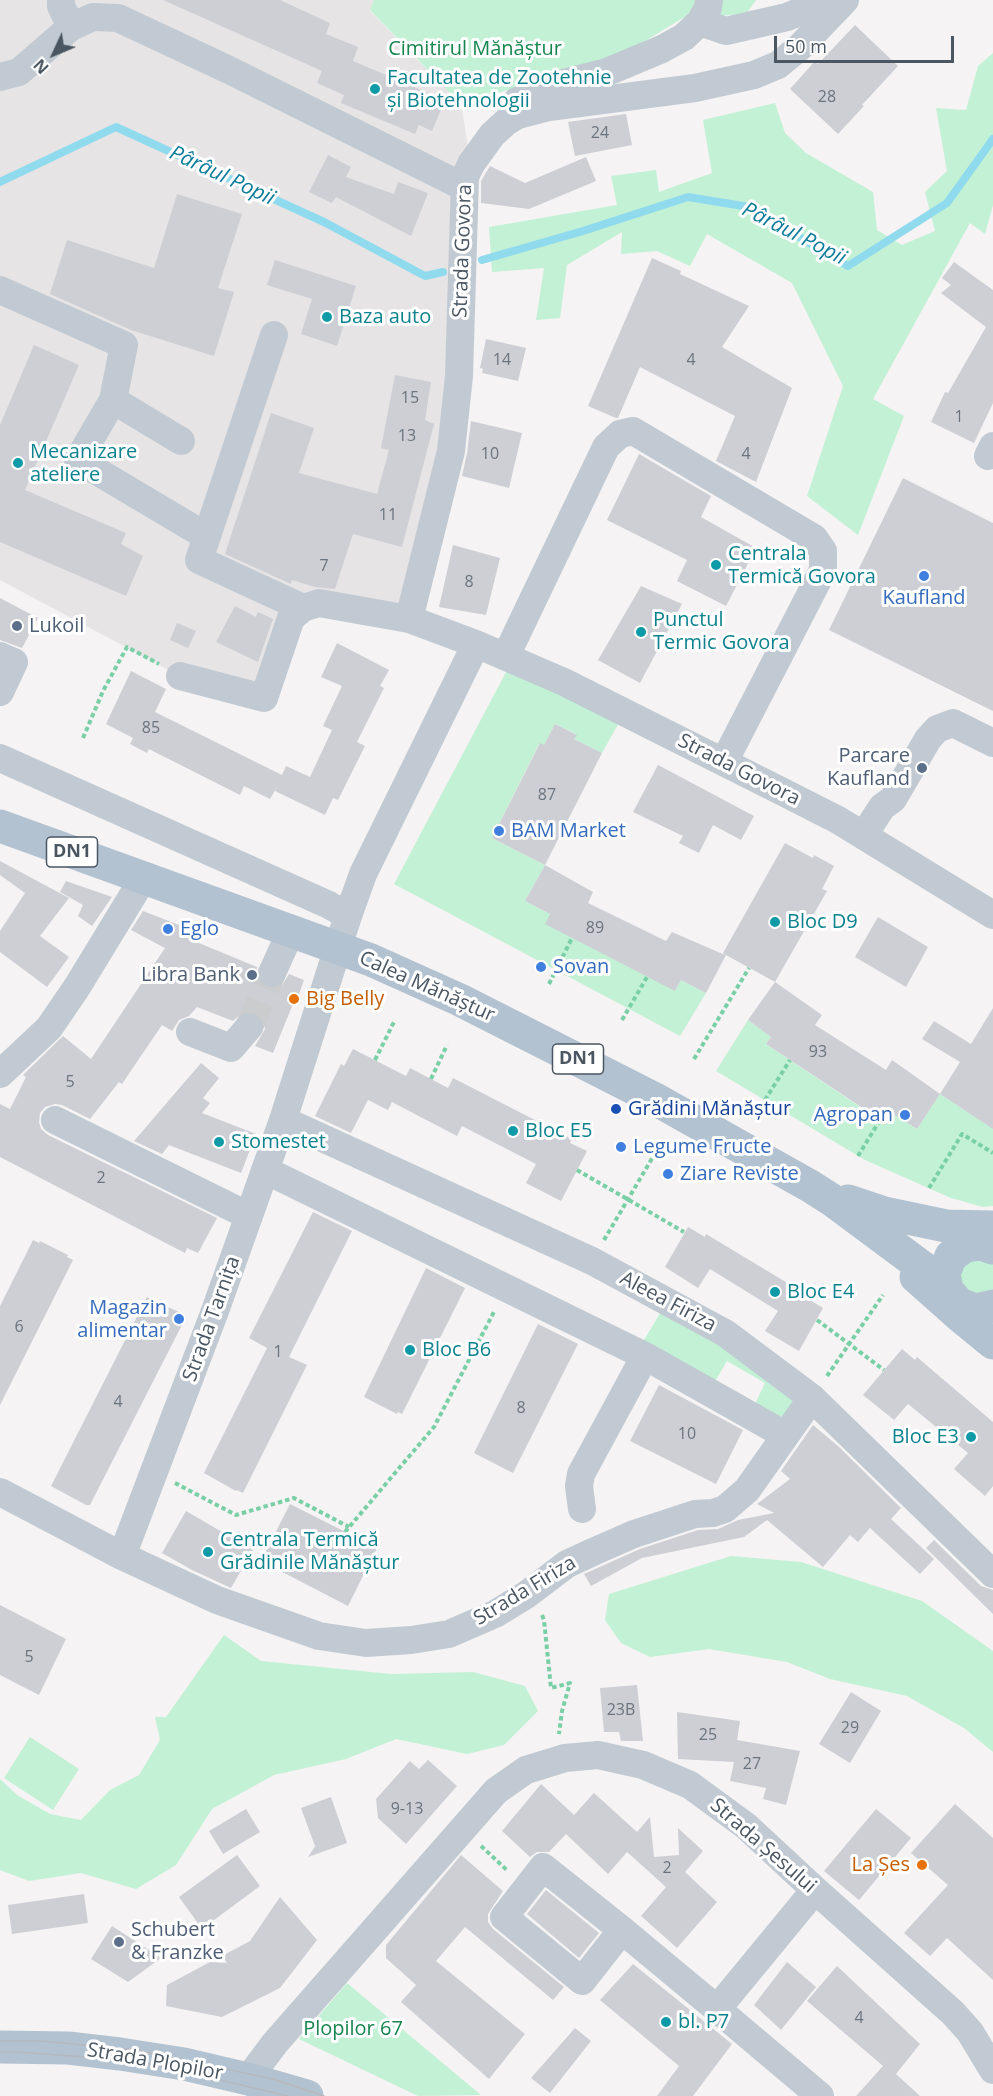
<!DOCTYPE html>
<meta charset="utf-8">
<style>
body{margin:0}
#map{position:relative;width:993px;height:2096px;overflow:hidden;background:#f5f3f3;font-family:"Open Sans",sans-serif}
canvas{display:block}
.north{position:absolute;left:24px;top:24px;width:60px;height:60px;-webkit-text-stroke:4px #fff;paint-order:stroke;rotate:226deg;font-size:16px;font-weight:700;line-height:24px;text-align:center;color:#4a5661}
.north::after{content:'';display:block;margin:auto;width:21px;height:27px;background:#4a5661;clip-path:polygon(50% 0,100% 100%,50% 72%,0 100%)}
.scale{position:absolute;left:774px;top:36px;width:180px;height:27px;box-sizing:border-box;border:3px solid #4a5661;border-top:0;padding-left:8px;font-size:18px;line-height:21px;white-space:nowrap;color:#4a5661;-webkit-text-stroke:4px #fff;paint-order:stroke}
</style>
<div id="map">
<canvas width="993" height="2096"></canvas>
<div class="north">N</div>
<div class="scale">50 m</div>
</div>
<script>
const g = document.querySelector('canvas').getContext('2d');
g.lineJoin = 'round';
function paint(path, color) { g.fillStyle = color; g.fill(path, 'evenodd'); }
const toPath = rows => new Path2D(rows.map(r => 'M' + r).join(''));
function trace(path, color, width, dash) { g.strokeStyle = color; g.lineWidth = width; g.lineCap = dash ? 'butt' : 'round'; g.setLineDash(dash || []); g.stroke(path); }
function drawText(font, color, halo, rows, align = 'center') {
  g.font = font + ' "Open Sans",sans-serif'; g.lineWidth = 6; g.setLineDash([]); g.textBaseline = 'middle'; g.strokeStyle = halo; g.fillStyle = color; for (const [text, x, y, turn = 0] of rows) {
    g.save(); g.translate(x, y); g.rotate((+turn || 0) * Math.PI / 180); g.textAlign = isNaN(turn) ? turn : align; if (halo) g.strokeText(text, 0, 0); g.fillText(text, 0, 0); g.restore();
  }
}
const education = toPath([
 [0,0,374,0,370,11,461,104,471,164,459,376,409,619,303,608,264,698,180,676,0,580]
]);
const green = toPath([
 [374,0,756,0,746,14,683,18,645,41,595,64,461,104,370,10],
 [993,53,993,205,985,234,970,223,873,399,904,416,858,535,807,496,843,386,792,283,707,234,690,266,657,251,621,254,622,232,567,265,560,318,536,320,544,268,492,272,489,227,617,205,611,176,656,170,659,192,712,173,703,120,775,103,785,133,806,153,873,192,877,230,902,245,935,231,925,192,947,171,936,108,966,110,978,66],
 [513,659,625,712,602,753,574,739,576,734,555,724,544,745,539,744,492,838,545,865,525,901,550,914,675,991,681,980,706,993,680,1036,394,884],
 [748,1020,771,1037,766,1044,886,1124,893,1114,917,1129,940,1094,989,1126,993,1121,993,1206,983,1207,951,1198,865,1160,716,1071],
 [993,1256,993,1299,970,1304,952,1268,956,1260],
 [662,1310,799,1394,784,1421,755,1404,765,1383,727,1361,714,1383,641,1345],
 [731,1556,801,1562,922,1601,993,1651,993,1752,964,1728,907,1696,830,1679,787,1662,709,1649,650,1657,621,1643,605,1620,609,1594],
 [224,1635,261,1661,391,1674,473,1672,525,1686,538,1711,504,1745,467,1754,396,1739,346,1759,274,1775,212,1809,176,1865,136,1889,81,1873,29,1881,0,1870,0,1779,17,1795,50,1814,81,1820,110,1790,139,1775,160,1740,155,1717,166,1717],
 [30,1737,79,1769,53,1810,4,1778],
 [347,1983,481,2095,418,2096,299,2039]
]);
const stream = toPath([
 [0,182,116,127,324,222,425,276,443,272],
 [482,260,583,231,688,197,749,207,848,266,947,203,993,139]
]);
const building = toPath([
 [163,0,280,0,330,23,326,34,358,47,353,61,445,100,432,131,419,125,415,134,341,103,344,95,317,83,322,71],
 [855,25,898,66,862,105,864,106,838,134,790,89,815,61,818,64],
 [626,114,632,145,575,156,568,122],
 [328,155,351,167,346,177,394,194,398,182,428,193,411,236,336,197,332,203,309,192],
 [586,157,596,181,529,209,481,203,481,181,490,166,525,183],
 [177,194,242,214,218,288,234,292,214,356,131,330,50,294,67,240,154,268],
 [652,258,681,271,680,274,749,306,722,347,792,388,756,482,716,461,735,416,640,367,618,418,616,418,588,406],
 [275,260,356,286,337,346,301,334,312,299,267,285],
 [954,262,993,290,993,403,974,443,931,422,945,392,948,393,986,327,941,293,951,285,942,278],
 [486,339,526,348,518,381,482,373,483,369,480,368],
 [34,345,79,365,25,490,126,533,121,544,143,556,126,596,0,542,0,425],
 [395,375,431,382,425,420,434,424,402,547,353,534,335,589,315,587,292,580,291,584,225,554,271,413,314,428,299,473,377,494,389,450,381,448],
 [471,421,522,433,509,488,462,476,467,453],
 [639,454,711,496,701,517,756,548,726,606,677,581,687,560,607,520],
 [903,478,993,523,993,711,829,630],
 [453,545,500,558,486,615,439,607],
 [641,586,682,604,640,683,598,660],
 [0,598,38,618,22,648,0,640],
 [235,606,256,617,258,612,273,619,258,662,216,642],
 [177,623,196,631,188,648,170,640],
 [337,643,389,670,380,686,384,688,357,742,365,746,338,800,333,798,325,815,275,791,278,785,270,799,244,786,240,795,149,749,147,753,130,744,133,738,106,724,131,671,166,689,155,712,282,775,286,766,310,777,332,730,323,726,342,686,321,677],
 [555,724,577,735,574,739,602,753,545,865,492,838,540,743,544,745],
 [658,765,754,816,741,840,713,825,699,853,679,843,683,836,633,812],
 [785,843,813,858,814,855,834,866,822,889,827,891,775,982,726,955,706,993,681,980,675,991,545,924,550,914,525,901,545,865,593,892,588,903,666,941,672,932,725,955,723,953],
 [0,861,69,898,40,936,69,957,47,987,0,952,0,931,25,893,0,875],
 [66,881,112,897,92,926,78,916,83,905,60,892],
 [143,911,197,932,194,941,257,967,256,974,258,982,266,988,273,989,281,987,289,974,304,980,297,1000,295,999,273,1053,255,1046,265,1029,264,1021,259,1014,251,1011,244,1011,233,1021,197,1007,189,1016,179,1020,172,1031,162,1025,122,1084,119,1082,90,1119,62,1105,55,1104,45,1107,40,1113,39,1122,41,1129,48,1135,217,1218,198,1253,187,1248,185,1253,0,1157,0,1104,10,1109,26,1077,23,1075,63,1036,91,1059,165,948,131,930],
 [878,917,928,947,906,987,855,957],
 [775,982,822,1015,815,1025,886,1070,892,1060,940,1094,917,1129,893,1114,887,1124,766,1044,771,1037,748,1020],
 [993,1008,993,1129,940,1094,960,1062,922,1039,934,1021,971,1044],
 [353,1049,406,1076,410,1068,448,1088,453,1078,572,1139,570,1143,587,1151,561,1201,526,1183,536,1164,462,1126,457,1136,392,1102,388,1110,368,1100,351,1133,315,1116,341,1064,344,1066],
 [201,1063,219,1078,203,1098,210,1103,202,1113,256,1134,241,1173,169,1145,162,1154,134,1141],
 [313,1212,352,1231,289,1357,307,1365,243,1493,237,1490,236,1491,204,1473,267,1348,249,1338],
 [688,1227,705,1237,706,1234,809,1296,808,1299,823,1308,799,1351,765,1331,778,1311,710,1269,698,1288,665,1267],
 [33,1240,39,1243,40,1241,68,1255,67,1257,73,1260,0,1405,0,1306],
 [426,1268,465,1288,402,1414,398,1412,397,1414,364,1397],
 [147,1297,183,1314,182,1315,186,1317,90,1505,86,1505,51,1486],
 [538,1324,578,1344,513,1473,474,1453],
 [902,1349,915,1360,917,1357,993,1422,993,1486,985,1496,954,1469,968,1453,908,1404,894,1420,863,1395],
 [659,1385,743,1430,716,1484,630,1441],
 [813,1425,838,1446,901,1508,891,1519,934,1559,920,1574,870,1528,858,1542,850,1535,823,1567,767,1520,744,1537,642,1558,591,1586,584,1574,640,1549,698,1530,718,1529,738,1520,774,1513,757,1504,790,1479,781,1471],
 [290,1504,377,1548,348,1606,261,1561],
 [186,1511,253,1550,231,1588,192,1570,162,1553],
 [934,1540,981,1586,993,1590,993,1614,926,1548],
 [0,1605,66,1639,39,1695,0,1675],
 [637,1685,643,1741,621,1741,619,1732,604,1732,600,1688],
 [851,1692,881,1711,850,1763,819,1744],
 [677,1712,740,1721,737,1740,800,1751,786,1805,763,1799,766,1788,730,1781,734,1762,678,1759],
 [428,1760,457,1786,406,1844,378,1818,376,1799,410,1761,419,1769],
 [541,1784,574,1815,594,1793,637,1832,650,1817,654,1857,679,1855,678,1828,703,1851,685,1872,717,1902,677,1948,641,1916,666,1887,627,1852,608,1874,566,1834,549,1852,537,1852,530,1857,502,1831],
 [331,1797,347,1843,308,1857,316,1845,315,1846,301,1808],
 [955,1804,993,1838,993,1980,947,1938,930,1956,904,1933,948,1885,911,1853],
 [246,1809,260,1832,223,1854,209,1831],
 [876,1809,911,1838,859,1900,824,1871],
 [237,1855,260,1886,202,1929,179,1897],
 [461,1855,503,1891,488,1914,488,1922,493,1929,564,1987,553,2000,465,1927,436,1961,525,2034,489,2079,401,2002,416,1985,386,1958,386,1945],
 [546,1890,599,1933,579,1958,527,1914],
 [84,1894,88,1923,12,1934,8,1905],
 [280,1897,317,1940,280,1988,222,2017,166,2006,167,1985,210,1962,227,1963,222,1956,250,1941],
 [112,1926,161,1958,128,1982,91,1959],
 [787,1962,816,1987,781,2030,754,2005],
 [633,1964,732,2044,693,2096,657,2096,679,2066,600,2000],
 [837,1966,920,2044,896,2074,920,2096,856,2096,883,2066,807,2001],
 [575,2028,591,2041,550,2093,531,2078]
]);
const minorTunnel = toPath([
 [249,1027,272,973]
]);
const path = toPath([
 [83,738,103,691,127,647,159,664],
 [549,984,572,938],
 [622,1020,647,977],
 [694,1059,749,968],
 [375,1060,395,1020],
 [431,1079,447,1045],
 [765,1100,790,1060],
 [858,1156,880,1120],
 [577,1170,684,1232],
 [929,1188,962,1134,993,1153],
 [604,1240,654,1155],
 [817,1320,884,1370],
 [827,1376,883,1295],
 [175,1483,236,1515,294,1498,349,1527],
 [345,1532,434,1427,495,1310],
 [542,1615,544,1620,551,1688,570,1683,562,1711,559,1734],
 [481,1846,508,1871]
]);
const minor = toPath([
 [61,0,61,6,71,27],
 [700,22,726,31,787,17,827,0],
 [0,77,19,72,71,27,93,17,118,18,227,69,464,187],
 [517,101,559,84,607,72,662,49,684,37,700,22,708,8,709,0],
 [0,290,124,345,113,400],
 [274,335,199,560,303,608],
 [181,441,113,400,78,460,206,536],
 [988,456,993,446],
 [409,619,451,451,459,376,465,177,471,164,492,135,506,122,518,115,549,107,695,88,754,75,778,65,800,47,845,0],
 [0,656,14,662,0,692],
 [506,656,606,447,620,434,633,431,814,538,823,551,823,570,724,762],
 [180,676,264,698,291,618,303,608,319,603,409,619,476,644,564,682,783,792,838,820,993,915],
 [0,758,329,905,348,916],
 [864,835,882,807,893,799,928,739,937,729,953,723,993,743],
 [272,973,291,931],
 [190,1032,231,1048,249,1027],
 [0,1074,49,1028,77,987,144,877],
 [55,1120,249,1216],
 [283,1120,592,1261,725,1333,812,1398,993,1574],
 [265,1170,645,1356,785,1435],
 [0,1492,122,1556,215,1311,283,1120,348,916,363,874,476,644],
 [582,1509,579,1486,581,1474,645,1356],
 [122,1556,217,1600,319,1636,366,1643,411,1640,449,1634,495,1614,526,1595,567,1564,595,1551,634,1534,695,1514,713,1513,725,1509,747,1490,812,1398],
 [622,1930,582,1981,504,1917,543,1867,622,1930,717,2009,820,2096],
 [717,2009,815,1890],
 [248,2079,275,2043,496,1791,526,1770,565,1758,598,1755,643,1765,690,1785,746,1826,815,1890,953,2013,970,2032,993,2070]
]);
const major = toPath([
 [0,826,371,960,460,1000,655,1099,810,1186,832,1200,945,1284],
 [848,1201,884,1213,946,1226,993,1227],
 [993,1248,981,1244,966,1246,961,1249,951,1256,944,1273,947,1290,959,1304,976,1310,993,1306],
 [916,1277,960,1316,993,1343],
 [0,2047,68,2048,120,2054,184,2064,248,2079,307,2096]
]);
const tram = toPath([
 [0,2041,42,2041,136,2050,273,2079,324,2096],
 [0,2052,17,2052,113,2059,161,2066,288,2096]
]);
const markers = [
 [375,89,6,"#0f9aa8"],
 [327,317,6,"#0f9aa8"],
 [18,463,6,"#0f9aa8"],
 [716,565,6,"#0f9aa8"],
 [924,576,6,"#3f7fe0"],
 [17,626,6,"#5c6f8a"],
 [641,632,6,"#0f9aa8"],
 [922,768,6,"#5c6f8a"],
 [499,831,6,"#3f7fe0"],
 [775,922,6,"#0f9aa8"],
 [168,929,6,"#3f7fe0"],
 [541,967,6,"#3f7fe0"],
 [252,975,6,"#5c6f8a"],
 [294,999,6,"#e8710a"],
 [616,1109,6,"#1a4fb4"],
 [905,1115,6,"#3f7fe0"],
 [513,1131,6,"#0f9aa8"],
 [219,1142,6,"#0f9aa8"],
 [621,1147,6,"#3f7fe0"],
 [668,1174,6,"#3f7fe0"],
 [775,1292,6,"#0f9aa8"],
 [179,1319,6,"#3f7fe0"],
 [410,1350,6,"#0f9aa8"],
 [971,1437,6,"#0f9aa8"],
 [208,1552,6,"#0f9aa8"],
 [922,1865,6,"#e8710a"],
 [119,1942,6,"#5c6f8a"],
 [666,2022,6,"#0f9aa8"]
];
const numberNames = [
 ["28",827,97],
 ["24",600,133],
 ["14",502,360],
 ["4",691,360],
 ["15",410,398],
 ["1",959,417],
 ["13",407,436],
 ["10",490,454],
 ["4",746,454],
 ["11",388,515],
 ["7",324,566],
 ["8",469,582],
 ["85",151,728],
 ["87",547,795],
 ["89",595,928],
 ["93",818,1052],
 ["5",70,1082],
 ["2",101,1178],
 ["6",19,1327],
 ["1",278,1352],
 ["4",118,1402],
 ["8",521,1408],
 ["10",687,1434],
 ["5",29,1657],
 ["23B",621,1710],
 ["29",850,1728],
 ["25",708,1735],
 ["27",752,1764],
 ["9-13",407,1809],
 ["2",667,1868],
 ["4",859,2018]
];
const shields = [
 [72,852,51],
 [578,1059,51]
];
const shieldNames = [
 ["DN1",72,852],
 ["DN1",578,1059]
];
const parkNames = [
 ["Cimitirul Mănăștur",475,49],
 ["Plopilor 67",353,2029]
];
const cultureNames = [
 ["Facultatea de Zootehnie",387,78],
 ["și Biotehnologii",387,101],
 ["Baza auto",339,317],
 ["Mecanizare",30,452],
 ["ateliere",30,475],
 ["Centrala",728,554],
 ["Termică Govora",728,577],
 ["Punctul",653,620],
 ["Termic Govora",653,643],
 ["Bloc D9",787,922],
 ["Bloc E5",525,1131],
 ["Stomestet",231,1142],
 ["Bloc E4",787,1292],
 ["Bloc B6",422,1350],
 ["Bloc E3",959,1437,"right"],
 ["Centrala Termică",220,1540],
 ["Grădinile Mănăștur",220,1563],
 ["bl. P7",678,2022]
];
const streetNames = [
 ["Strada Govora",463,251,-88],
 ["Strada Govora",739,770,27],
 ["Calea Mănăștur",427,987,24],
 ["Aleea Firiza",668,1302,28],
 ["Strada Tarnița",212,1319,-70],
 ["Strada Firiza",525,1591,-31],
 ["Strada Șesului",763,1846,41],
 ["Strada Plopilor",155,2062,10]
];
const shopNames = [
 ["Kaufland",924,598,"center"],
 ["BAM Market",511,831],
 ["Eglo",180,929],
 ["Sovan",553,967],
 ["Agropan",893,1115,"right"],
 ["Legume Fructe",633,1147],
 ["Ziare Reviste",680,1174],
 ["Magazin",167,1308,"right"],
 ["alimentar",167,1331,"right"]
];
const serviceNames = [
 ["Lukoil",29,626],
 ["Parcare",910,756,"right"],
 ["Kaufland",910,779,"right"],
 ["Libra Bank",240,975,"right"],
 ["Schubert",131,1930],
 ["& Franzke",131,1953]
];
const foodNames = [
 ["Big Belly",306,999],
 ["La Șes",910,1865,"right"]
];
const transitNames = [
 ["Grădini Mănăștur",628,1109]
];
const waterNames = [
 ["Pârâul Popii",222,176,25],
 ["Pârâul Popii",794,234,27]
];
paint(education, '#e6e4e5');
paint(green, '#c3f1d5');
trace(stream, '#90daee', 8);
paint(building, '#cdcfd5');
trace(minorTunnel, '#caccce', 28, [28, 14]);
trace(path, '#7ad0a6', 4, [4.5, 3]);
trace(minor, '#c1cad2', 28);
trace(major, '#b3c2d1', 33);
trace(tram, '#b5b8bd', 1.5);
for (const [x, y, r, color] of markers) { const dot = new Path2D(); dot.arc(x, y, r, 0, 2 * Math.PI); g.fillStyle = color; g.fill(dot); trace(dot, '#fff', 2); }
drawText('16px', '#6b747e', null, numberNames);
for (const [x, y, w] of shields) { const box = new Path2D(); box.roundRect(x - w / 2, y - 15, w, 30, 4.5); g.fillStyle = '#fff'; g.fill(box); trace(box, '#4a5661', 1.5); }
drawText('bold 18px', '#4a5661', null, shieldNames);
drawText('20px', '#17864f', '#fff', parkNames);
drawText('20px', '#0d838f', '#fff', cultureNames, 'left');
drawText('20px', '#4a5661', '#fff', streetNames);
drawText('20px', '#366cbe', '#fff', shopNames, 'left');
drawText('20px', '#4e5e75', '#fff', serviceNames, 'left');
drawText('20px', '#c56008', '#fff', foodNames, 'left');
drawText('20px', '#164399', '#fff', transitNames, 'left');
drawText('italic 21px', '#0c7c9b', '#fff', waterNames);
</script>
